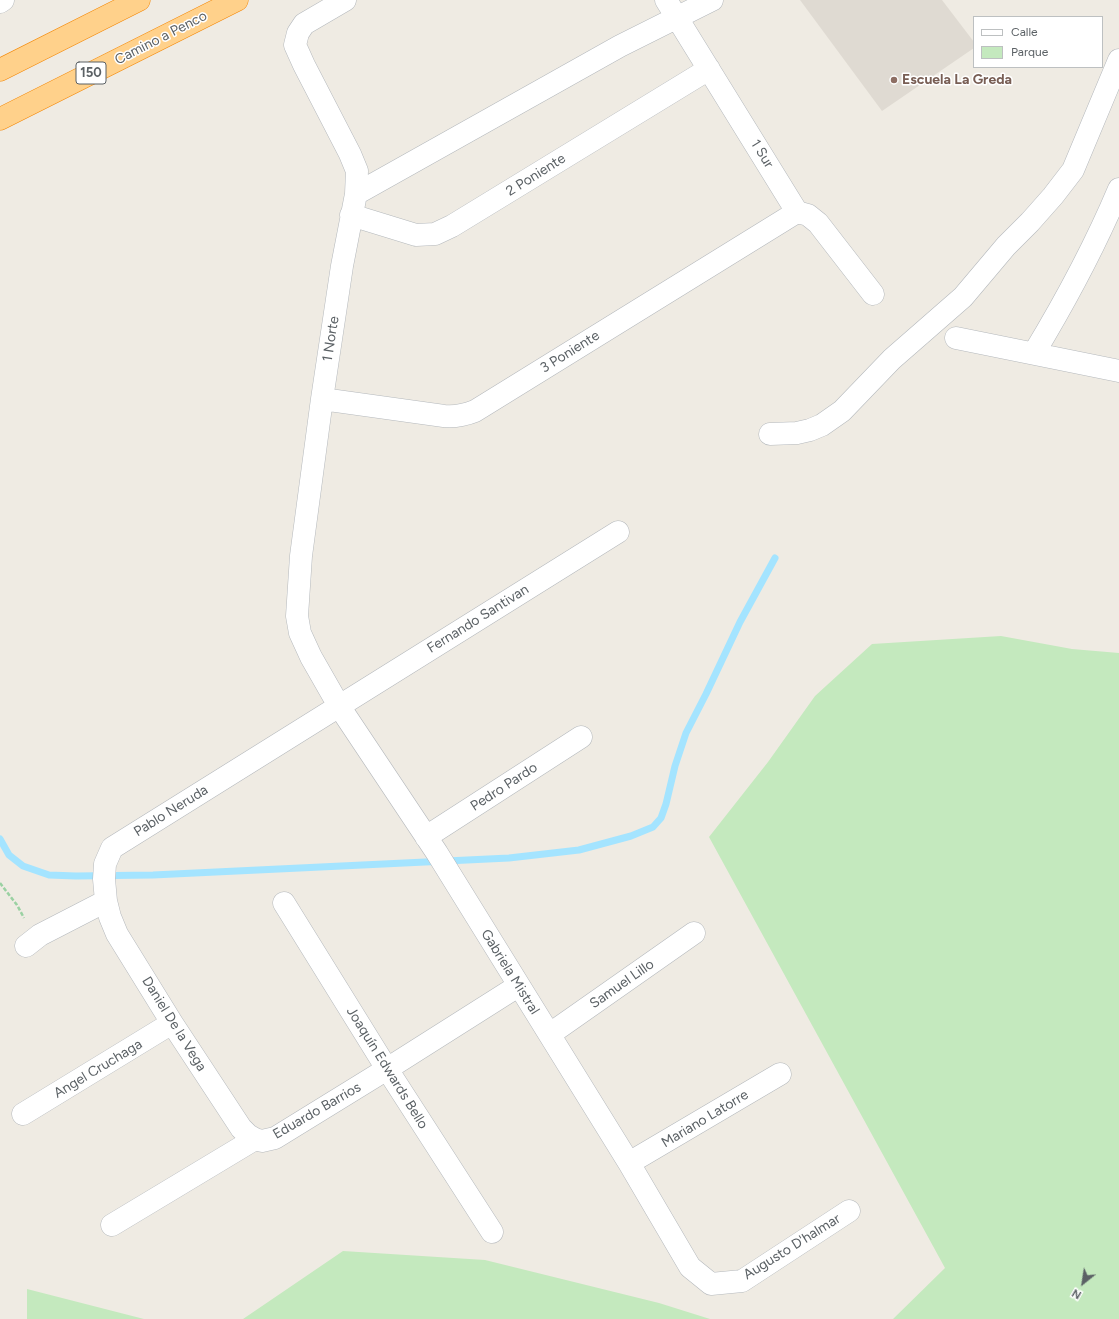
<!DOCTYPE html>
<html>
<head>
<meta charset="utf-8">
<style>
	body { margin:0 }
	#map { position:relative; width:1119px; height:1319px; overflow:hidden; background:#efebe3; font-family:Figtree,sans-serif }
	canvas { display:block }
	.legend { position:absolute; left:973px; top:16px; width:130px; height:52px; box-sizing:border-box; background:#fff; border:1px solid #bdc0c1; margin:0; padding:5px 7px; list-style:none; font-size:12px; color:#5b6165 }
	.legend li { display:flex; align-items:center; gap:8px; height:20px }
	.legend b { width:20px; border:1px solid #bdc0c1 }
	.north { position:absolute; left:1063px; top:1263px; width:40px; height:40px; -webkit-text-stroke:3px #fff; paint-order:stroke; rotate:210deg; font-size:11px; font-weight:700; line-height:16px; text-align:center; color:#5b6165 }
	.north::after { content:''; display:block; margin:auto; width:14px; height:18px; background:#5b6165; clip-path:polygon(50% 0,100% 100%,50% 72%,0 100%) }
</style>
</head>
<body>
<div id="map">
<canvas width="1119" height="1319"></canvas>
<ul class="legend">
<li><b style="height:5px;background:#fff"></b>Calle</li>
<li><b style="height:11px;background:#c4e9be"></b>Parque</li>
</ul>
<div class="north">N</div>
</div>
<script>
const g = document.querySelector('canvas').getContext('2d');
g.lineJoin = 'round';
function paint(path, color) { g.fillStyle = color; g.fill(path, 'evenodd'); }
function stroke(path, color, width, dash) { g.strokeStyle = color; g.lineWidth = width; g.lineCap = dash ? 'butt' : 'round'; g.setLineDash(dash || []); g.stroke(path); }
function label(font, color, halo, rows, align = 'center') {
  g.font = font + ' Figtree,sans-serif'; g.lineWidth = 3; g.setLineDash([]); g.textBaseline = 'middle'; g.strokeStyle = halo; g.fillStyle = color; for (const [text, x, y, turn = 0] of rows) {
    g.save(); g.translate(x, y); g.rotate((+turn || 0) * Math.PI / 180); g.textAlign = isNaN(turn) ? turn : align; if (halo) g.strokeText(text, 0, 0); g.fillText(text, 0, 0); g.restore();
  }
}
const education = new Path2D(`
	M 800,0 L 942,0 L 974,42 L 974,48 L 882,111 Z`);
const green = new Path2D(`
	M 1001,636 L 1072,649 L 1119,653 L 1119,1319 L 893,1319 L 945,1268 L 709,837 L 768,762 L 815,696 L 872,644 Z
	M 343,1251 L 485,1260 L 659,1303 L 710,1319 L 243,1319 Z
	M 27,1289 L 144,1319 L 27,1319 Z`);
const stream = new Path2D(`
	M 0,839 L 9,855 L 23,866 L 49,875 L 76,876 L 153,875 L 509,858 L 579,850 L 631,836 L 653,827 L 661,818 L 666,804 L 675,766 L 686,733 L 706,694 L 740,622 L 775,558`);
const path = new Path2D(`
	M 0,883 L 17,905 L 24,918`);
const minor = new Path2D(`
	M 345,0 L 304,24 L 298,33 L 295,45 L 304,65 L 350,154 L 357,171 L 356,194 L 342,266 L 322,399 L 301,556 L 297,616 L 300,633 L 311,657 L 339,706 L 437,853 L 629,1163 L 690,1267 L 711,1284 L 742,1281 L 849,1211
	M 666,0 L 797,212 L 808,215 L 818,223 L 873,294
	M 0,2 L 3,0
	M 356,194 L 620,46 L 712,0
	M 351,215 L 416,235 L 435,234 L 452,226 L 709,69
	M 956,338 L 1119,371
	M 1034,353 C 1066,300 1095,246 1119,189
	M 322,399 L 444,416 C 455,417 465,415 475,411 L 797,212
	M 770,434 L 797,433 L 810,430 L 822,425 L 842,411 L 892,359 L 963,297 L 1006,246 L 1030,222 L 1053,196 L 1073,170 L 1119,60
	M 426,837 L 581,737
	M 284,903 L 387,1069 L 492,1232
	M 26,946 L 40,935 L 106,901
	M 518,986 L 387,1069 L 275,1138 L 262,1141 L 255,1139 L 248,1135 L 241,1128 L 172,1023 L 117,934 L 110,917 L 106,901 L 104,879 L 105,864 L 112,848 L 618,532
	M 550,1034 L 694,933
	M 23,1114 L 172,1023
	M 629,1163 L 780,1074
	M 112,1225 L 255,1139`);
const highway = new Path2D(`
	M 0,70 L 139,0
	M 0,119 L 237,0`);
const markers = [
	[894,80,4,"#8d6e63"]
];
const shields = [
	[91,73,30]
];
const shieldNames = [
	["150",91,73]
];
const streetNames = [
	["Camino a Penco",161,38,-27],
	["1 Sur",762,154,58],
	["2 Poniente",536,175,-32],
	["1 Norte",331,339,-81],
	["3 Poniente",570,352,-32],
	["Fernando Santivan",478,619,-32],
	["Pedro Pardo",504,787,-33],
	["Pablo Neruda",171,811,-32],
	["Gabriela Mistral",510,972,58],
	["Samuel Lillo",622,984,-35],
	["Daniel De la Vega",174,1024,58],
	["Joaquín Edwards Bello",387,1068,58],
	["Angel Cruchaga",98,1069,-31],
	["Eduardo Barrios",317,1111,-30],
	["Mariano Latorre",705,1119,-31],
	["Augusto D'halmar",792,1247,-32]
];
const educationNames = [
	["Escuela La Greda",902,80]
];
paint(education, '#dfdad2');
paint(green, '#c4e9be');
stroke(stream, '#a4e4ff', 7);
stroke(minor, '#b4b8bc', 23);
stroke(highway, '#f38500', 23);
stroke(path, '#9ad1a2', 2.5, [4, 2]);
stroke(minor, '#fff', 22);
stroke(highway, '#ffd18b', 22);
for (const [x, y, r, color] of markers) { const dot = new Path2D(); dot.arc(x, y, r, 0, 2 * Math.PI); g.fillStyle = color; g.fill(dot); stroke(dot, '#fff', 1.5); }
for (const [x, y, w] of shields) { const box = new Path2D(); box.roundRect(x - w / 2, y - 11, w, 22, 3); g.fillStyle = '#fff'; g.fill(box); stroke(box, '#5b6165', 1); }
label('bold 13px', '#5b6165', null, shieldNames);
label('14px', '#5b6165', '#fff', streetNames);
label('bold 14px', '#785e54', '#fff', educationNames, 'left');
</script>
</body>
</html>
